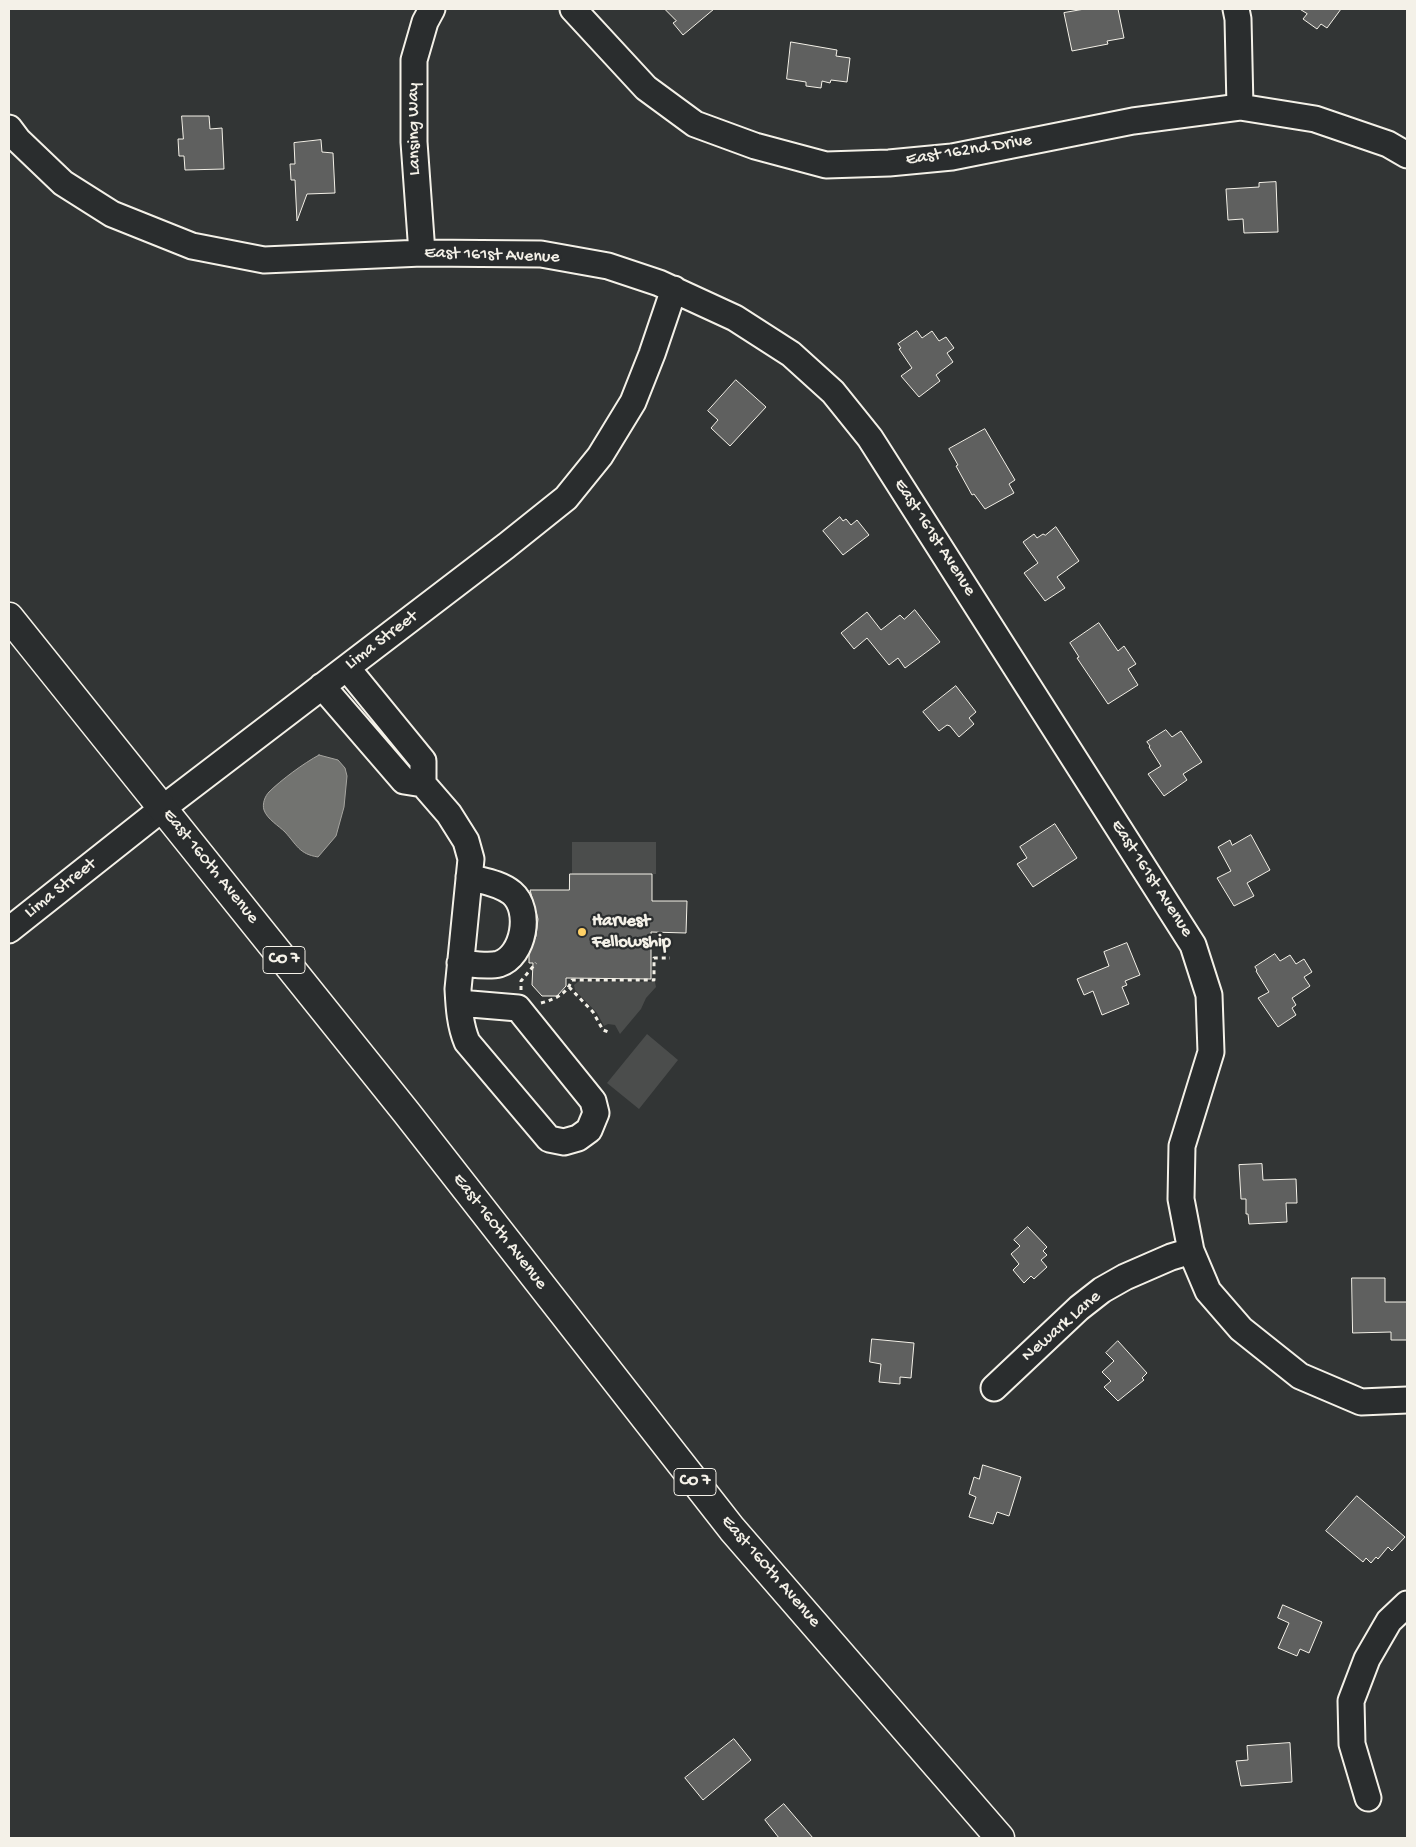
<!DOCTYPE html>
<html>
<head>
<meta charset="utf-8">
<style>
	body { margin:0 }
	#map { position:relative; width:1416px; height:1847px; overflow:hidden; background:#323535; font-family:"Gochi Hand",sans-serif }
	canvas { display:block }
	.frame { position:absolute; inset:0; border:10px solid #f4f1e8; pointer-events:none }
</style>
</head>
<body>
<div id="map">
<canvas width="1416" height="1847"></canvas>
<div class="frame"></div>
</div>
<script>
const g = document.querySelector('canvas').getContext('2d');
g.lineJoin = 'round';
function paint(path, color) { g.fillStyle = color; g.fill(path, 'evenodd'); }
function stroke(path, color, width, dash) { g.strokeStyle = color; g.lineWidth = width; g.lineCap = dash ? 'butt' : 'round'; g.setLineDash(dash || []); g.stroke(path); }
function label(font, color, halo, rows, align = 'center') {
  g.font = font + ' "Gochi Hand",sans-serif'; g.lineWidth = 4.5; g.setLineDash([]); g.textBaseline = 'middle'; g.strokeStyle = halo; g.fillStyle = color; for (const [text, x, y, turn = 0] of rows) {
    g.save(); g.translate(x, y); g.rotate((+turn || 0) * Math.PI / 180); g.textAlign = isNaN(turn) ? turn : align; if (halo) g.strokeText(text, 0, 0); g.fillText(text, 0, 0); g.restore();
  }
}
const green = new Path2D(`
	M 572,842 L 656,842 L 656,874 L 572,874 Z
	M 579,981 L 655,982 L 656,987 L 646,998 L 641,1009 L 620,1034 L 615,1025 L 608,1024 L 604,1026 L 597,1013 L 575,990 L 574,985 Z
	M 647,1034 L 678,1060 L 639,1109 L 607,1083 Z`);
const water = new Path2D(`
	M 319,755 L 338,760 L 345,768 L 347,776 L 344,807 L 336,836 L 318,857 C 299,854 297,845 285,832 C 279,826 267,819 264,810 C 262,804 265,796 269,792 C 281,780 304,763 319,755 Z`);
const building = new Path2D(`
	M 665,9 L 714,9 L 683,35 L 673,23 L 676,21 Z
	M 1085,9 L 1118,9 L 1124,38 L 1107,41 L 1108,44 L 1072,51 L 1064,13 Z
	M 1300,9 L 1341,9 L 1327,28 L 1321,24 L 1317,29 L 1303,19 L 1307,14 Z
	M 791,42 L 837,50 L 836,56 L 850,58 L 847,82 L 831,80 L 830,83 L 822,81 L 821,88 L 806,86 L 806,82 L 787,79 Z
	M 182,116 L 209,116 L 210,129 L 222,128 L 224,169 L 185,170 L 184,156 L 179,156 L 178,139 L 183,139 Z
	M 321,140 L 322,152 L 333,153 L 335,193 L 307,194 L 297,221 L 295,180 L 291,180 L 290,164 L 295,164 L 294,143 Z
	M 1276,182 L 1278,232 L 1244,233 L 1243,219 L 1228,220 L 1226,189 L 1259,187 L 1259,183 Z
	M 917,331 L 922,338 L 932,331 L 939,341 L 946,337 L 954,348 L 947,353 L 953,362 L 936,375 L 940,381 L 919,397 L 901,376 L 912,368 L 899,349 L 901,348 L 898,344 Z
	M 736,380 L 766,407 L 730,446 L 711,428 L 718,420 L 708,411 Z
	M 985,429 L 1015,480 L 1009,484 L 1014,493 L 985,509 L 974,494 L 972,495 L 956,466 L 958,465 L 949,449 Z
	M 840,517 L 843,521 L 846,519 L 851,525 L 857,520 L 869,535 L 843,555 L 823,531 Z
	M 1056,527 L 1079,561 L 1057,577 L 1065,588 L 1045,601 L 1024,573 L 1038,563 L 1023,542 L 1034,534 L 1037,538 L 1043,534 L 1045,535 Z
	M 915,610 L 940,642 L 905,668 L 898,658 L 889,665 L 867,638 L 854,649 L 841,633 L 867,612 L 881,630 L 900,615 L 904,619 Z
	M 1099,623 L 1118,651 L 1124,646 L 1136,664 L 1128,669 L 1138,685 L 1108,704 L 1077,658 L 1079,657 L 1070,643 Z
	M 956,686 L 976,712 L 969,718 L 974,724 L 959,737 L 950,726 L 947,725 L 939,731 L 923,712 Z
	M 1166,730 L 1172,737 L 1181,731 L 1202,762 L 1183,774 L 1187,780 L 1164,796 L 1148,774 L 1161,766 L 1149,747 L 1150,746 L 1147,742 Z
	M 1055,824 L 1077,858 L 1033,887 L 1017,864 L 1027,858 L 1020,847 Z
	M 1251,835 L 1270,870 L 1247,883 L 1254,896 L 1234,906 L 1217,878 L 1231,871 L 1218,847 L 1230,840 L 1232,845 Z
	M 570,874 L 652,874 L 652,901 L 687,901 L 686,933 L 651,932 L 651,979 L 566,978 L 566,986 L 557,996 L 542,996 L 532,985 L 533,963 L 529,963 L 529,954 L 536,936 L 538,919 L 530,890 L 569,890 Z
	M 1127,943 L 1140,975 L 1125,981 L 1127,985 L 1122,987 L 1129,1004 L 1102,1015 L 1093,991 L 1084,995 L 1077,979 L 1109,966 L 1104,952 Z
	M 1275,954 L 1280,961 L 1290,955 L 1296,964 L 1304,959 L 1312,972 L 1304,977 L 1310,986 L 1292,998 L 1296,1005 L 1292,1008 L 1296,1015 L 1278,1027 L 1258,998 L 1269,992 L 1256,971 L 1257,970 L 1255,967 Z
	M 1262,1164 L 1263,1180 L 1296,1179 L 1297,1203 L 1286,1203 L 1287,1222 L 1249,1224 L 1248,1214 L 1246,1214 L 1246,1199 L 1241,1199 L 1239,1165 Z
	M 1028,1227 L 1047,1247 L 1043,1251 L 1047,1255 L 1041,1260 L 1047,1267 L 1034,1279 L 1031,1276 L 1024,1283 L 1013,1270 L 1019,1264 L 1011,1254 L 1020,1246 L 1014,1240 Z
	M 1352,1278 L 1385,1278 L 1385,1302 L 1407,1302 L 1407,1340 L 1391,1340 L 1391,1332 L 1353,1333 Z
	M 872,1339 L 914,1343 L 911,1378 L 900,1377 L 900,1384 L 879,1382 L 881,1364 L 870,1362 Z
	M 1118,1341 L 1147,1373 L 1142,1378 L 1144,1380 L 1118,1401 L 1104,1387 L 1111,1381 L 1102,1372 L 1114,1361 L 1106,1353 Z
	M 983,1465 L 1021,1477 L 1009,1516 L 997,1512 L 993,1524 L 969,1517 L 976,1497 L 969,1494 L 974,1477 L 979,1479 Z
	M 1357,1496 L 1405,1537 L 1392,1551 L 1388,1547 L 1378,1559 L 1376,1557 L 1371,1563 L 1366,1558 L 1363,1562 L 1326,1531 Z
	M 1283,1605 L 1322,1622 L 1309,1653 L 1300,1649 L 1297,1656 L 1278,1648 L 1289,1623 L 1278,1618 Z
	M 734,1739 L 751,1760 L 703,1800 L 685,1778 Z
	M 1290,1743 L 1292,1782 L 1241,1786 L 1236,1761 L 1248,1760 L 1247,1746 Z
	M 784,1804 L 813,1838 L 779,1838 L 765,1820 Z`);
const path = new Path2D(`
	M 569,987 L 593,1012 L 603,1030 L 611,1033
	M 521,990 L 521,981 L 536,963
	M 541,1003 C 555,999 566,995 572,980 L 654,980 L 654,958 L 670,958`);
const minor = new Path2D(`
	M 573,9 L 646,88 L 695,124 L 755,146 L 826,165 L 889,163 L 952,157 L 1133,121 L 1240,107 L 1315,119 L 1388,144 L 1407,155
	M 1236,9 L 1238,19 L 1240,107
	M 9,128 L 18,140 L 63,183 L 112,214 L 192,246 L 264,260 L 422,253 L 541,254 L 608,266 L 659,283 L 735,318 L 791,354 L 833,392 L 870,438 L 1193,945 L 1209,995 L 1211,1052 L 1182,1146 L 1181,1199 L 1191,1251 L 1208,1291 L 1241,1329 L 1300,1376 L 1361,1402 L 1407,1400
	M 422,253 L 414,142 L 414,60 L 425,22 L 432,9
	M 347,668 L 423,761 L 423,784 L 449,814 L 466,841 L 471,859 L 458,989 C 459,1008 460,1025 467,1042 L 549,1139 L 564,1142 L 578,1138 L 589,1130 L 596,1113 L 593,1101 L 518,1008 L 459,1003
	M 322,686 L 404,781 L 423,784
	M 9,930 L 163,808 L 506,546 L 566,498 L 600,456 L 633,402 L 652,354 L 674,289
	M 460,963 C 472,964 488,967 499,964 C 524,956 532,910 512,893 C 500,883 483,881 469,877
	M 994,1388 L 1079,1308 L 1102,1290 L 1125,1277 L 1171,1257 L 1191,1251
	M 1368,1798 L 1352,1744 L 1351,1701 L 1367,1659 L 1389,1621 L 1407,1604`);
const major = new Path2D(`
	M 9,617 L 406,1112 L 732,1529 L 1000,1838`);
const markers = [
	[582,932,5,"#ffd166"]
];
const shields = [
	[284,960,42],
	[695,1482,42]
];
const shieldNames = [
	["CO 7",284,960],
	["CO 7",695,1482]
];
const streetNames = [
	["Lansing Way",415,129,-91],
	["East 162nd Drive",969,151,-9],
	["East 161st Avenue",492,256,2],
	["East 161st Avenue",934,538,57],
	["Lima Street",382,641,-37],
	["East 160th Avenue",210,867,51],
	["East 161st Avenue",1151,879,57],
	["Lima Street",61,889,-38],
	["East 160th Avenue",499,1232,52],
	["Newark Lane",1062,1327,-41],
	["East 160th Avenue",770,1572,49]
];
const poiNames = [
	["Harvest",592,922],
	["Fellowship",592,943]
];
paint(green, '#4b4d4c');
paint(water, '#727370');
stroke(water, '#a6a5a0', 1);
paint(building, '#5f605f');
stroke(building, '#f4f1e8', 1);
stroke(minor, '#f4f1e8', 29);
stroke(major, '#f4f1e8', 31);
stroke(path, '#f4f1e8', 3, [4, 4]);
stroke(minor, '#2a2d2e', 25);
stroke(major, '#2a2d2e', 28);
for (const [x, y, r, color] of markers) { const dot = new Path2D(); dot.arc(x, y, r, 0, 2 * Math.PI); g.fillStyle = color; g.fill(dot); stroke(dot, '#2a2d2e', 2); }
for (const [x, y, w] of shields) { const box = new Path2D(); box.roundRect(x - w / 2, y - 13.5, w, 27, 4); g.fillStyle = '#2a2d2e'; g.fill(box); stroke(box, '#f4f1e8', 1); }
label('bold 16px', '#f4f1e8', null, shieldNames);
label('18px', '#f4f1e8', '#2a2d2e', streetNames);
label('bold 18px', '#f4f1e8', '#2a2d2e', poiNames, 'left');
</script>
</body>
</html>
